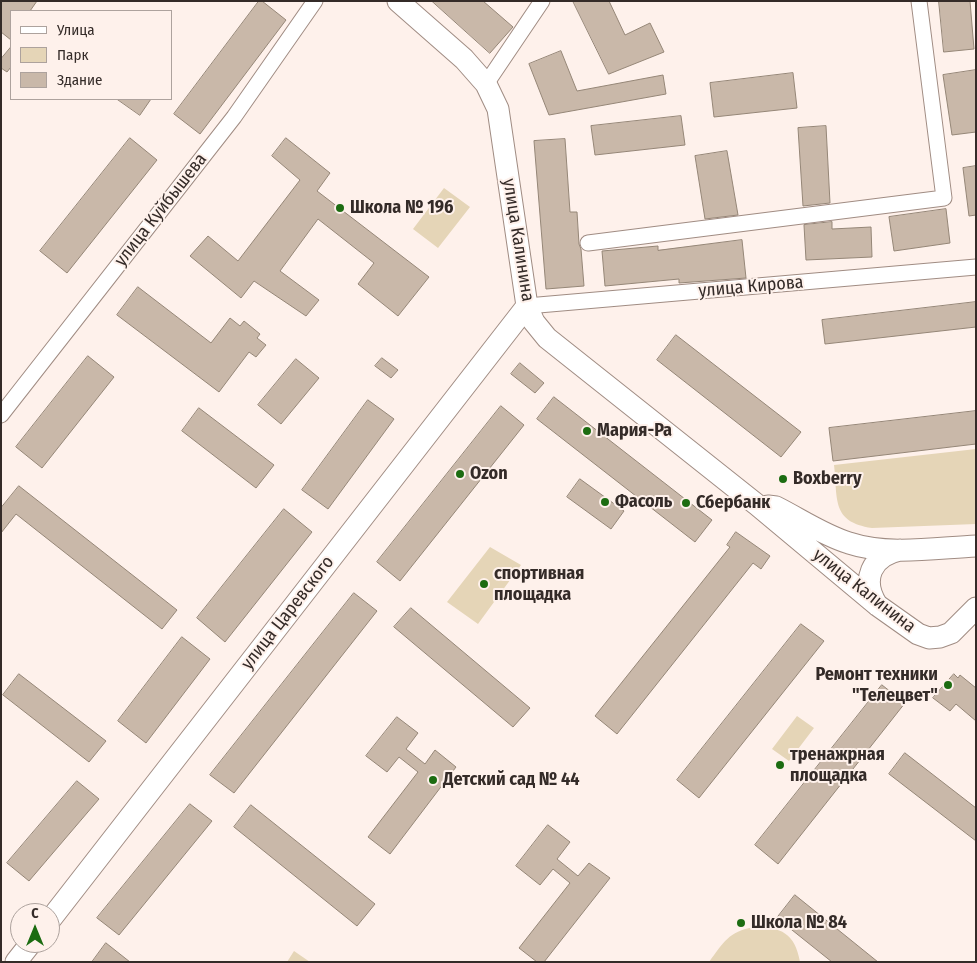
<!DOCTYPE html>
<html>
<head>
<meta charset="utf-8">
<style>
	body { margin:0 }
	#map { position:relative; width:977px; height:963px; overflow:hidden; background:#fef1eb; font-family:"Fira Sans Condensed",sans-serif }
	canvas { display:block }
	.frame { position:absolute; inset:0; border:2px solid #342b28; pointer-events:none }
	.legend { position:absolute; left:10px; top:10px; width:162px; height:90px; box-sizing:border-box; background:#fef1eb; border:1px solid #ada29d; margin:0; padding:6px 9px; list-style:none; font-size:15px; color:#342b28 }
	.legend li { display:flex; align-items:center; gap:10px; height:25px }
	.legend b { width:25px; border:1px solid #ada29d }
	.north { position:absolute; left:10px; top:903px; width:50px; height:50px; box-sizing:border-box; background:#fef1eb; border:1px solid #ada29d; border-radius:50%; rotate:0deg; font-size:14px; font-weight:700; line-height:20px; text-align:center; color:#342b28 }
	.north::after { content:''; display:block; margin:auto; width:18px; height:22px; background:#1c6c11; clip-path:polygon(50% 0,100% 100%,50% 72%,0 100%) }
</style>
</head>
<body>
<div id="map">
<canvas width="977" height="963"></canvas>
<div class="frame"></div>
<ul class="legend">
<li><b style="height:6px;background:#fff"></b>Улица</li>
<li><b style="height:14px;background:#e5d5b7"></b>Парк</li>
<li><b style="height:14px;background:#c9b8a9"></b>Здание</li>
</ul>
<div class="north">С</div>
</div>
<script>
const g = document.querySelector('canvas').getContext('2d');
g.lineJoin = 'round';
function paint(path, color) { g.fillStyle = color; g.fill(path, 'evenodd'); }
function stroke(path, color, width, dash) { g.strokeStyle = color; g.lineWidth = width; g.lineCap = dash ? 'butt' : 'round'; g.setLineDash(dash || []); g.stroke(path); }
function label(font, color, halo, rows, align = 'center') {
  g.font = font + ' "Fira Sans Condensed",sans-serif'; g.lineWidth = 4; g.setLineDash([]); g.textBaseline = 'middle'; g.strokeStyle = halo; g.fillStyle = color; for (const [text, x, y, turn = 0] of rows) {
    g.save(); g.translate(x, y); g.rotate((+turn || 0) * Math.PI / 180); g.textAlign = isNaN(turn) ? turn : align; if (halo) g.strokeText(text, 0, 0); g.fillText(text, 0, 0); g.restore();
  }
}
const green = new Path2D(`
	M 444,188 L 470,207 L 438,248 L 413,229 Z
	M 976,449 L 976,524 L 872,528 C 831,522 838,499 834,465 Z
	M 490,547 L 521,565 L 478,624 L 447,602 Z
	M 797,716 L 814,728 L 789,761 L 772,749 Z
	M 754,927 C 781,927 795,933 800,962 L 709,962 C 724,942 728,932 754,927 Z
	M 294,951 L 310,962 L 287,962 Z`);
const building = new Path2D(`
	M 1,1 L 37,1 L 30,11 L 11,11 L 11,40 L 1,32 Z
	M 259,1 L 262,1 L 286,20 L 200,134 L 174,114 Z
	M 432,1 L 483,1 L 513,27 L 490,53 Z
	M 573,1 L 609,1 L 625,35 L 650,23 L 664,52 L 609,74 Z
	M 939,1 L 970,1 L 974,49 L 944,52 Z
	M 11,47 L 11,67 L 7,72 L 1,68 L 1,59 Z
	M 561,51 L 577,91 L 663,75 L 666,94 L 549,115 L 529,64 Z
	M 976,70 L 976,132 L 952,135 L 943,75 Z
	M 793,73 L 797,108 L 714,117 L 710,83 Z
	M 117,99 L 151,99 L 140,115 Z
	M 681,116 L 685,145 L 595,155 L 591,126 Z
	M 826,126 L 830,203 L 803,206 L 798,128 Z
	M 130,138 L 157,160 L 67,273 L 40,251 Z
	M 286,138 L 330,173 L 317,191 L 429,277 L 398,316 L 358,284 L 374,263 L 318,219 L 280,271 L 319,300 L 306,316 L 254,281 L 241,298 L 190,256 L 208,236 L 238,261 L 300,180 L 272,156 Z
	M 565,139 L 570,212 L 577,212 L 579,244 L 581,249 L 584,286 L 546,289 L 534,141 Z
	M 727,151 L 738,215 L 705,219 L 695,156 Z
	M 976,166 L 976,215 L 969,216 L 963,168 Z
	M 946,209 L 950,243 L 894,251 L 889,217 Z
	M 832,222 L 832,229 L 871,227 L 872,257 L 806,260 L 804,225 Z
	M 742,240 L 746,278 L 679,283 L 679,279 L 605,286 L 602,251 L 658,246 L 658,250 Z
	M 138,287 L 211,343 L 230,318 L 240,326 L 244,321 L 260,334 L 257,338 L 266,345 L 256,357 L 249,352 L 219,392 L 117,315 Z
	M 976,302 L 976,327 L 825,344 L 822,320 Z
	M 676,335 L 801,432 L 781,457 L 657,360 Z
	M 88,356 L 114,377 L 42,468 L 16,447 Z
	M 382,358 L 398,370 L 391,378 L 375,366 Z
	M 296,359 L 319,378 L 281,424 L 258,405 Z
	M 520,363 L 544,383 L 535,393 L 511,374 Z
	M 554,397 L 712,520 L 695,542 L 537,419 Z
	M 368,400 L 394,419 L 328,509 L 302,490 Z
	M 501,406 L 524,425 L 400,581 L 377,562 Z
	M 199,408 L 274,465 L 256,488 L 182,431 Z
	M 976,411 L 976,444 L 833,461 L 829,428 Z
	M 580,479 L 624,511 L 611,529 L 567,497 Z
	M 19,486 L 177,610 L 162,629 L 16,514 L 1,533 L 1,508 Z
	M 284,509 L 312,532 L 225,642 L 197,618 Z
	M 736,532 L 770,556 L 761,569 L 753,563 L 617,734 L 595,716 L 730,547 L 727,545 Z
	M 354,593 L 377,611 L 234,793 L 210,775 Z
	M 411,608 L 530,708 L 513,727 L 394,627 Z
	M 801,624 L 824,641 L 699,798 L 677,780 Z
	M 182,637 L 210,659 L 146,743 L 118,721 Z
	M 19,674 L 106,741 L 89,762 L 3,695 Z
	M 954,674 L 958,678 L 960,675 L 976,688 L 976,721 L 956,704 L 950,711 L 933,698 Z
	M 882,685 L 905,703 L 778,864 L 755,845 Z
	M 397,717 L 418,733 L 406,749 L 425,764 L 435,750 L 456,767 L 390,854 L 368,837 L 418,772 L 399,757 L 387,772 L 366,756 Z
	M 905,753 L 976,808 L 976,841 L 889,774 Z
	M 77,781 L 99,799 L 29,881 L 7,863 Z
	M 190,804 L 212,821 L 119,935 L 97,918 Z
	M 251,805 L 375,904 L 357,926 L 234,827 Z
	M 548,825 L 570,842 L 557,859 L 578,876 L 589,863 L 610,878 L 544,962 L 537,962 L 519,948 L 570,883 L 553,869 L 540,885 L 516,866 Z
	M 795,895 L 878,962 L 832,962 L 777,918 Z
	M 106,943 L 130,962 L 92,962 Z`);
const street = new Path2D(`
	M 486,84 L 542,1
	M 588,243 L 944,198 L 919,1
	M 527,306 L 976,267
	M 1,415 L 234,117 L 315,1`);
const secondary = new Path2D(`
	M 398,1 L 464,59 L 486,84 L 498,109 L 527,306 L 534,322 L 547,338 L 756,504 L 877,605 L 918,634 L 929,638 L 940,637 L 951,633 L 976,608
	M 768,506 L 776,507 C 800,519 823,535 849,543 C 888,556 935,548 976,546
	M 877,605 C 861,580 871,556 900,550
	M 50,920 L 527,306
	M 16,962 L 31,943`);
const markers = [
	[340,208,5,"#1c6c11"],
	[587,431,5,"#1c6c11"],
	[460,474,5,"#1c6c11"],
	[783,479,5,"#1c6c11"],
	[605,502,5,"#1c6c11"],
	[686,503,5,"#1c6c11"],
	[484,584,5,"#1c6c11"],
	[948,685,5,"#1c6c11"],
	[780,765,5,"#1c6c11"],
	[433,780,5,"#1c6c11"],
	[741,923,5,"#1c6c11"]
];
const poiNames = [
	["Школа № 196",350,208],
	["Мария-Ра",597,431],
	["Ozon",470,474],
	["Boxberry",793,479],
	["Фасоль",615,502],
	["Сбербанк",696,503],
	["спортивная",494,574],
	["площадка",494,595],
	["Ремонт техники",938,675,"right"],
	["\"Телецвет\"",938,696,"right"],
	["тренажрная",790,755],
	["площадка",790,776],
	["Детский сад № 44",443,780],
	["Школа № 84",751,923]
];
const streetNames = [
	["улица Куйбышева",161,210,-52],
	["улица Калинина",518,240,81],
	["улица Кирова",751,287,-5],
	["улица Калинина",864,591,38],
	["улица Царевского",288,613,-52]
];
paint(green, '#e5d5b7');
paint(building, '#c9b8a9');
stroke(building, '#958677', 1);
stroke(street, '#a08c83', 17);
stroke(secondary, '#a08c83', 23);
stroke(street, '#fff', 15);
stroke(secondary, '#fff', 21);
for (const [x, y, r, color] of markers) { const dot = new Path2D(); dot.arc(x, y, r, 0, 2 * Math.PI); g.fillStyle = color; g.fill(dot); stroke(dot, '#fef1eb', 2); }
label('bold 18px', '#342b28', '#fef1eb', poiNames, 'left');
label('18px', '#342b28', '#fef1eb', streetNames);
</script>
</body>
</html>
